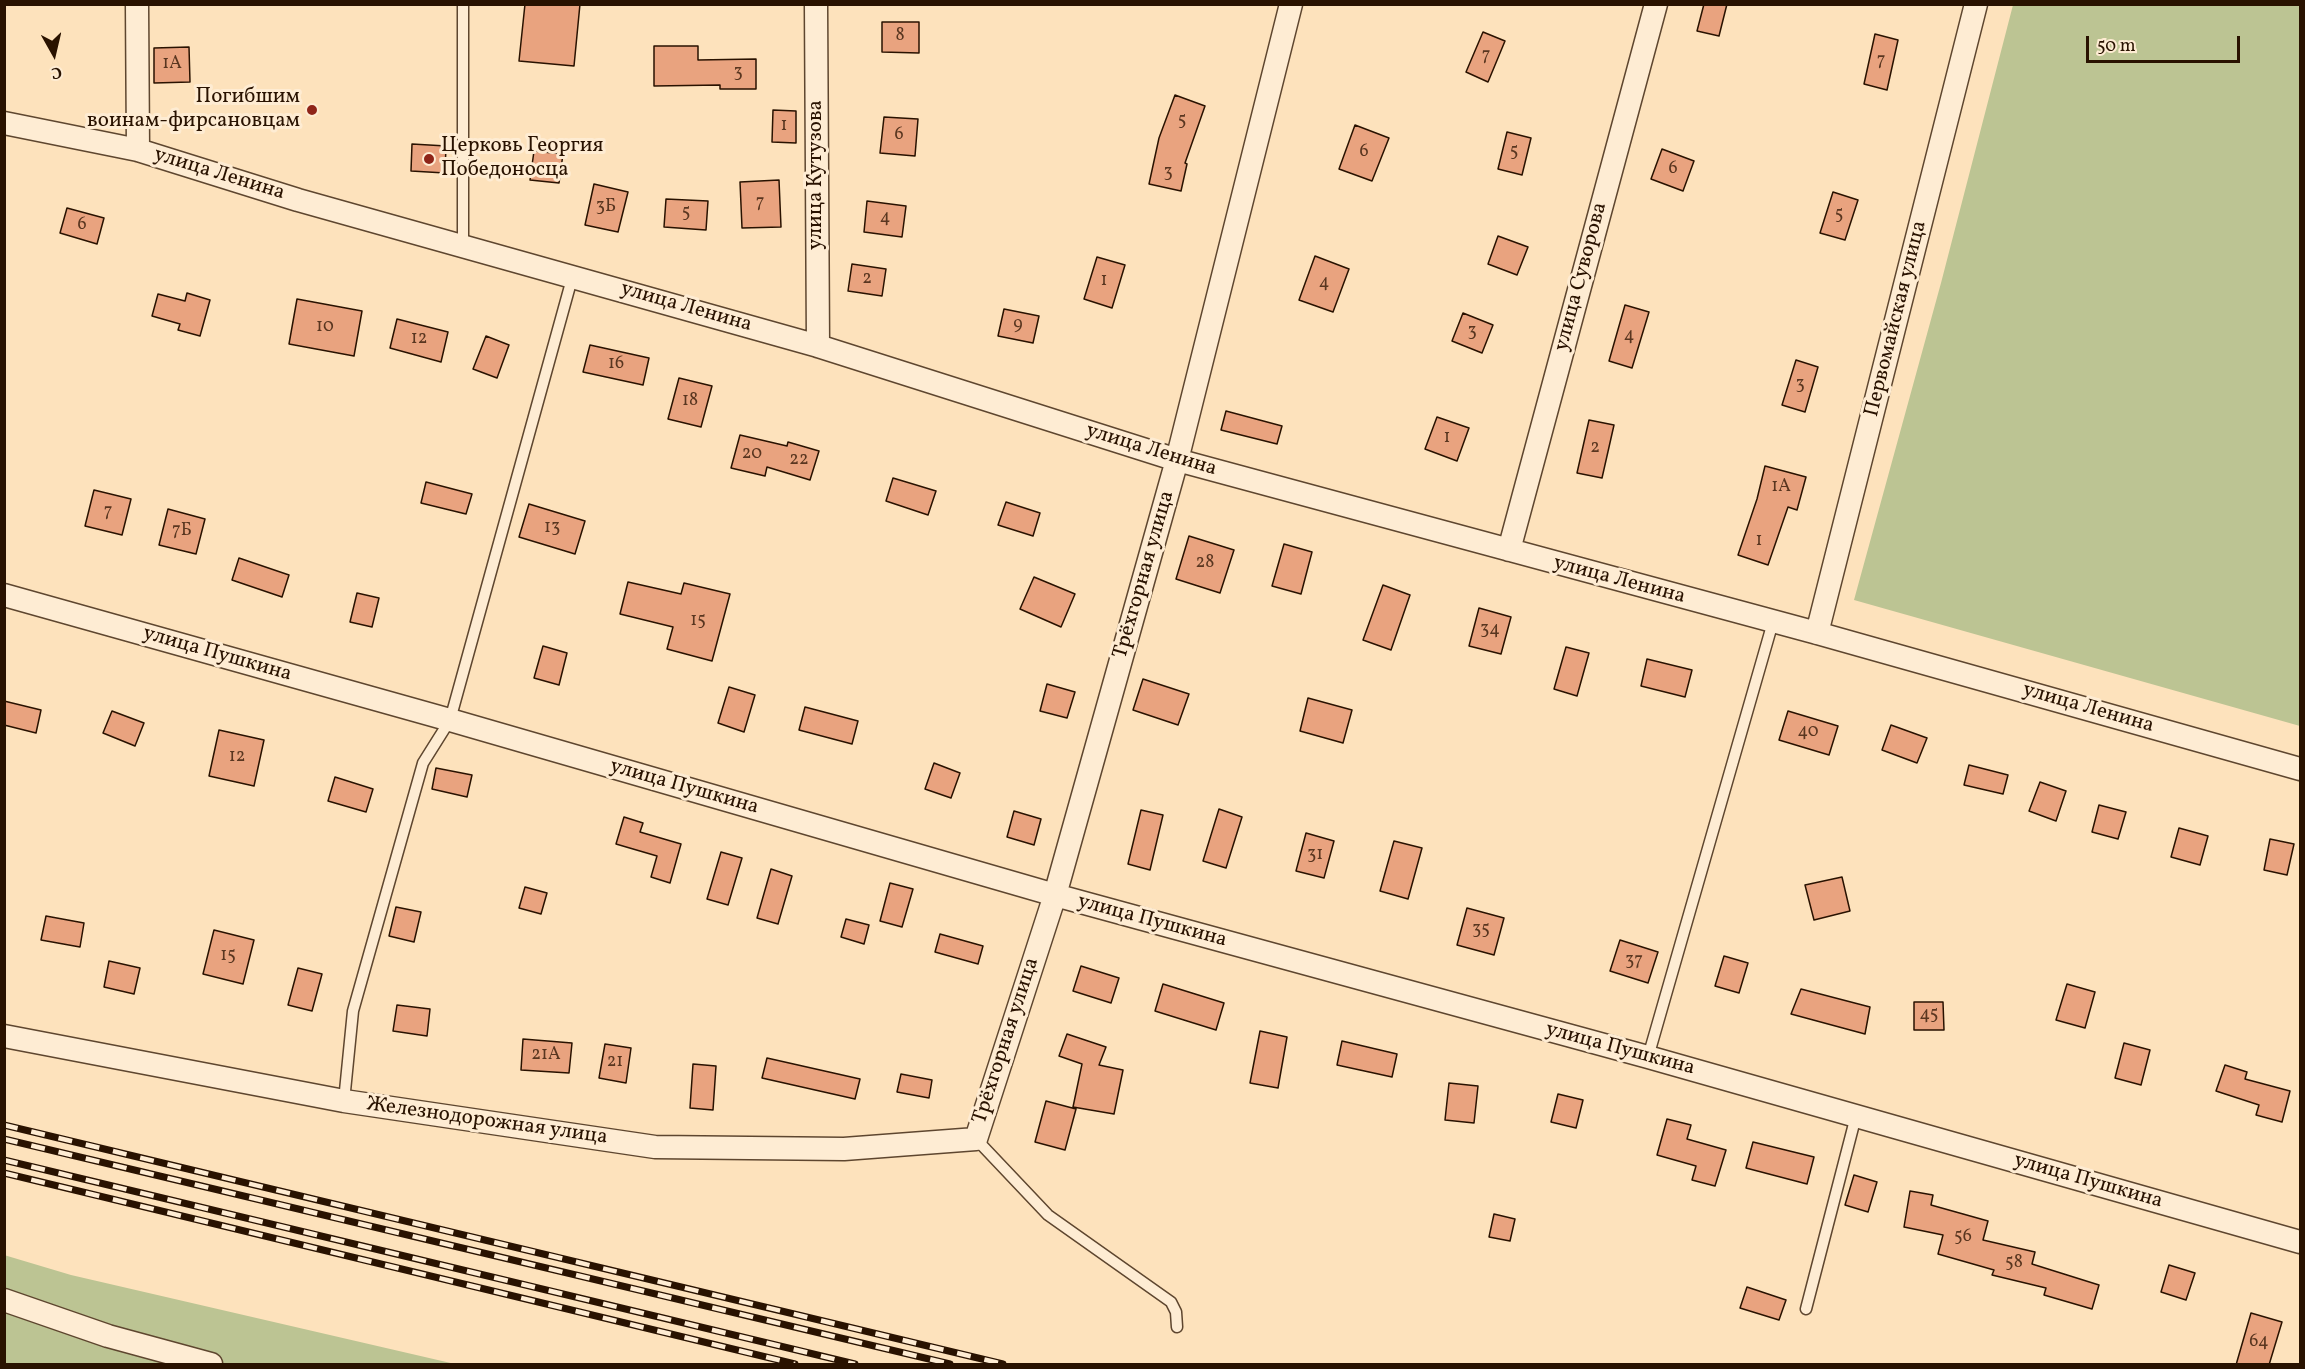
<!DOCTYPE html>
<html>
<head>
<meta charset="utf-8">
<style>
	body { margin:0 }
	#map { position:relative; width:2305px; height:1369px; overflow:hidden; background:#fde2bc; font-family:Vollkorn,serif }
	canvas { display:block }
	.frame { position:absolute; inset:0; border:6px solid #291200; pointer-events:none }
	.north { position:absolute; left:24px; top:24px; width:60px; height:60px; -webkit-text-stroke:4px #feecd3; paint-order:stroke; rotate:172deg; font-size:16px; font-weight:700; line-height:24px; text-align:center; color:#291200 }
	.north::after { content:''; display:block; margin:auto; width:21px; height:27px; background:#291200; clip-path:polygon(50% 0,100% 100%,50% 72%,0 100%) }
	.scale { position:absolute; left:2086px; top:36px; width:154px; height:27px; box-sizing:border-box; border:3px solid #291200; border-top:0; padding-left:8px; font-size:18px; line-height:21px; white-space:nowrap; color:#291200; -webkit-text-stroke:4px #feecd3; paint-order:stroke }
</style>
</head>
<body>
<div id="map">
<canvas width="2305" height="1369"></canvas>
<div class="frame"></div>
<div class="north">С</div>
<div class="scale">50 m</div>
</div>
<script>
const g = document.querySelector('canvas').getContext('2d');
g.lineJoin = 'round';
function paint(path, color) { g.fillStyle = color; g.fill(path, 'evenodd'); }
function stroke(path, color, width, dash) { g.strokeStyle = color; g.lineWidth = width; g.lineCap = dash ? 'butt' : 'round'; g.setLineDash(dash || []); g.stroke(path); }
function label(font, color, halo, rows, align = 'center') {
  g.font = font + ' Vollkorn,serif'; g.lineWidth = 6; g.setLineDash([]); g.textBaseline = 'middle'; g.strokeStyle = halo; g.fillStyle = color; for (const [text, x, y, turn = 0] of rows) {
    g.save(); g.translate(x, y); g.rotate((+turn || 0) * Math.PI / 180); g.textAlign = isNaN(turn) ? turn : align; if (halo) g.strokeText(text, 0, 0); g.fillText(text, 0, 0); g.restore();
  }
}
const green = new Path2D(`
	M 2013,5 L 2300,5 L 2300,726 L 1854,600 L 1941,283 Z
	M 4,1255 L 71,1275 L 455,1364 L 5,1364 Z`);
const building = new Path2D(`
	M 525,4 L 580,4 L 574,66 L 519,61 Z
	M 1704,4 L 1727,4 L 1719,36 L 1697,31 Z
	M 882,22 L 919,22 L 919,53 L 882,52 Z
	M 1483,32 L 1505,41 L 1488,82 L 1466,72 Z
	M 1875,34 L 1898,40 L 1887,90 L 1864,84 Z
	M 654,46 L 698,46 L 698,60 L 756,59 L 756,89 L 720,89 L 720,85 L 654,86 Z
	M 189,47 L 190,82 L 154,83 L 154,48 Z
	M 1175,95 L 1205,106 L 1185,163 L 1187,164 L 1181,191 L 1149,184 L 1159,138 Z
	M 773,110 L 796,111 L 796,143 L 772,142 Z
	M 884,117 L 918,119 L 915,156 L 880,153 Z
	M 1355,125 L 1389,138 L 1372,181 L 1339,169 Z
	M 1507,132 L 1531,138 L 1522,175 L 1498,169 Z
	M 412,144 L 446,146 L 445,173 L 411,171 Z
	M 1662,149 L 1694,161 L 1683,191 L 1651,179 Z
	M 534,151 L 563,154 L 559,183 L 530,180 Z
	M 779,180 L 781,227 L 742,228 L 740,182 Z
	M 594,184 L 628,192 L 618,232 L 585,225 Z
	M 1833,192 L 1858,200 L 1845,240 L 1820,233 Z
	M 666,199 L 708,201 L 706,230 L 664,227 Z
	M 867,201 L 906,206 L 902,237 L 864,232 Z
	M 67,208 L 104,218 L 97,244 L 60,233 Z
	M 1498,236 L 1528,247 L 1517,275 L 1488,264 Z
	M 1315,256 L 1349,269 L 1333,312 L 1299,300 Z
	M 1097,257 L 1125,265 L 1112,308 L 1084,299 Z
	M 852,264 L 886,269 L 882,296 L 848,291 Z
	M 187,293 L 210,300 L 200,336 L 178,330 L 180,324 L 152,316 L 158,294 L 185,301 Z
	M 297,299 L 362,311 L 354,356 L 289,344 Z
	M 1625,305 L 1649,312 L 1632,368 L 1609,361 Z
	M 1004,309 L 1039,316 L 1033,343 L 998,336 Z
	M 1463,313 L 1493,325 L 1482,353 L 1452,341 Z
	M 397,319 L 448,332 L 441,362 L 390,348 Z
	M 486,336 L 509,345 L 497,378 L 473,369 Z
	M 590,345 L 649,358 L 643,385 L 583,372 Z
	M 1796,360 L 1818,367 L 1805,412 L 1782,405 Z
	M 679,378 L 712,386 L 701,427 L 668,419 Z
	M 1226,411 L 1282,426 L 1277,444 L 1221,430 Z
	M 1437,417 L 1469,428 L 1457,461 L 1425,449 Z
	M 1589,420 L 1614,425 L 1602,478 L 1577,473 Z
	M 740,435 L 787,446 L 788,442 L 819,451 L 810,480 L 767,467 L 765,476 L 731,468 Z
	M 1765,466 L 1806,477 L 1797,510 L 1788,507 L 1768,565 L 1738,555 L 1757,499 Z
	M 893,478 L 936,491 L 928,515 L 886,501 Z
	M 426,482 L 472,494 L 466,514 L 421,503 Z
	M 94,490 L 131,499 L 122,535 L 85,526 Z
	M 1006,502 L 1040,513 L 1033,536 L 998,525 Z
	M 529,504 L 585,521 L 575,554 L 519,537 Z
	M 168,509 L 205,519 L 196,554 L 159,545 Z
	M 1189,536 L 1234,550 L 1220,593 L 1176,579 Z
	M 1284,544 L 1312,552 L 1301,594 L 1272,586 Z
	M 239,558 L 289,575 L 282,597 L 232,580 Z
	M 1034,577 L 1075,594 L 1061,627 L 1020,609 Z
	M 628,582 L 681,594 L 684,583 L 730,594 L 712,661 L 667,649 L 673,627 L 620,614 Z
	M 1383,585 L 1410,595 L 1391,650 L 1363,640 Z
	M 357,593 L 379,598 L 372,627 L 350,622 Z
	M 1479,608 L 1511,617 L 1501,654 L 1469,646 Z
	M 543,646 L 567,653 L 559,685 L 534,678 Z
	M 1566,647 L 1589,653 L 1577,696 L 1554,689 Z
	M 1647,659 L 1692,670 L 1685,697 L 1641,686 Z
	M 1143,679 L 1189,694 L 1178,725 L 1133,710 Z
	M 1047,684 L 1075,692 L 1067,718 L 1040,711 Z
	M 729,687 L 755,695 L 744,732 L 718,723 Z
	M 1308,698 L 1352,710 L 1343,743 L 1300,731 Z
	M 4,701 L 41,710 L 36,733 L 4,725 Z
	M 805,707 L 858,721 L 852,744 L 799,730 Z
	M 112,711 L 144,723 L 135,746 L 103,733 Z
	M 1788,711 L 1838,726 L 1829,755 L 1779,740 Z
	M 1891,725 L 1927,738 L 1917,763 L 1882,750 Z
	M 219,730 L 264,740 L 254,786 L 209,776 Z
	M 934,763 L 960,773 L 951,798 L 925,789 Z
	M 1969,765 L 2008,775 L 2003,794 L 1964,785 Z
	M 436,768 L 472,775 L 467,797 L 432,789 Z
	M 335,777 L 373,789 L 366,812 L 328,801 Z
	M 2040,782 L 2066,791 L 2056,821 L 2029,811 Z
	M 2099,805 L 2126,812 L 2118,839 L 2092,832 Z
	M 1219,809 L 1242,817 L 1226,868 L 1203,861 Z
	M 1141,810 L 1163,815 L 1150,870 L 1128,864 Z
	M 1014,811 L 1041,819 L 1034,845 L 1007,837 Z
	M 624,817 L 643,823 L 640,832 L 681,844 L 670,883 L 651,877 L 657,856 L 616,844 Z
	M 2179,828 L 2208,836 L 2200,865 L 2171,857 Z
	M 1306,833 L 1334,841 L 1324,878 L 1296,871 Z
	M 2270,839 L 2294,844 L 2287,875 L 2264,870 Z
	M 1394,841 L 1422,848 L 1408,899 L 1380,891 Z
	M 721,852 L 742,858 L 728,905 L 707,899 Z
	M 771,869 L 792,876 L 778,924 L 757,918 Z
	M 1842,877 L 1850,911 L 1814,920 L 1805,885 Z
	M 890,883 L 913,889 L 902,927 L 880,921 Z
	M 525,887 L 547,893 L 541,914 L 519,908 Z
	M 396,907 L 421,912 L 414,942 L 389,936 Z
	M 1467,908 L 1504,918 L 1494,955 L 1457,945 Z
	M 46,916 L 84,923 L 80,947 L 41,940 Z
	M 846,919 L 869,925 L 864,944 L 841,937 Z
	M 214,930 L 254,940 L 243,984 L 203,974 Z
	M 940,934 L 983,946 L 978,964 L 935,952 Z
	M 1620,940 L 1658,952 L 1648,983 L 1610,971 Z
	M 1724,956 L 1748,963 L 1739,993 L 1715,986 Z
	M 109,961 L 140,968 L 134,994 L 104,987 Z
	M 1081,966 L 1119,978 L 1111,1003 L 1073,991 Z
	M 298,968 L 322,974 L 312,1011 L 288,1005 Z
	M 1163,984 L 1224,1003 L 1216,1030 L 1155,1011 Z
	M 2067,984 L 2095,992 L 2085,1028 L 2056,1020 Z
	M 1801,989 L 1870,1007 L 1865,1034 L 1791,1014 Z
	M 1914,1002 L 1943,1002 L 1944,1030 L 1914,1030 Z
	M 397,1005 L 430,1009 L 427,1036 L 393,1031 Z
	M 1260,1031 L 1287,1037 L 1278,1088 L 1250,1083 Z
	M 1067,1034 L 1106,1047 L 1099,1065 L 1123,1070 L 1114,1114 L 1073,1107 L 1082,1064 L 1059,1056 Z
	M 523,1039 L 572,1043 L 569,1073 L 521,1070 Z
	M 1342,1041 L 1397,1054 L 1392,1077 L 1337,1065 Z
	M 2124,1043 L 2150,1050 L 2141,1085 L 2115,1078 Z
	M 605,1044 L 631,1048 L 626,1083 L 599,1078 Z
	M 767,1058 L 860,1079 L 855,1099 L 762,1078 Z
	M 693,1064 L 716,1066 L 713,1110 L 690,1108 Z
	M 2225,1065 L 2247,1072 L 2245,1079 L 2290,1091 L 2282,1122 L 2256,1115 L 2259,1105 L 2216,1091 Z
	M 901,1074 L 932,1080 L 929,1098 L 897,1092 Z
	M 1449,1083 L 1478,1086 L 1474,1123 L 1445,1120 Z
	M 1558,1094 L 1583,1100 L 1576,1128 L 1551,1122 Z
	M 1046,1101 L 1076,1109 L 1065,1150 L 1035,1142 Z
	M 1667,1119 L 1691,1125 L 1687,1139 L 1726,1150 L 1715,1186 L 1692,1180 L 1696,1166 L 1657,1155 Z
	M 1753,1142 L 1814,1157 L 1807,1184 L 1746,1168 Z
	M 1854,1175 L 1877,1182 L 1868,1212 L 1845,1205 Z
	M 1910,1191 L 1933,1195 L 1931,1205 L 1988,1221 L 1983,1240 L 2035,1252 L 2032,1264 L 2099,1285 L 2092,1309 L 2044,1295 L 2046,1288 L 1992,1275 L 1994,1270 L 1938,1254 L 1943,1235 L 1904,1227 Z
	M 1494,1214 L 1515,1219 L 1510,1241 L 1489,1237 Z
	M 2169,1265 L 2195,1273 L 2186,1300 L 2161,1292 Z
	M 1747,1287 L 1786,1300 L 1779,1320 L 1740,1308 Z
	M 2251,1313 L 2282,1322 L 2269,1365 L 2236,1365 Z`);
const service = new Path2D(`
	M 463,4 L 463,246
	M 1648,1057 L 1773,622
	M 344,1101 L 353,1011 L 423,763 L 450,720 L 573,275
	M 976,1139 L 1048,1215 L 1171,1302 L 1176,1312 L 1177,1327
	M 1806,1309 L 1856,1116`);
const minor = new Path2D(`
	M 137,4 L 138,150
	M 816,4 L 818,346
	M 4,123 L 138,150 L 298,200 L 818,346 L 1177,460 L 1817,633 L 2300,769
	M 1509,550 L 1656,4
	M 4,595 L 450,720 L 1055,895 L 1648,1057 L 2300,1242
	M 1817,633 L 1976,4
	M 4,1036 L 344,1101 L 655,1147 L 844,1149 L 976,1139 L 1055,895 L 1177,460 L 1291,4
	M 4,1300 L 108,1336 L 211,1364`);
const rail = new Path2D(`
	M 4,1125 L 1003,1364
	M 4,1139 L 950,1364
	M 4,1160 L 855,1364
	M 4,1173 L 795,1364`);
const markers = [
	[312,110,6,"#8f2418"],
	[429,159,6,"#8f2418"]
];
const numberNames = [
	["8",900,37],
	["7",1486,57],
	["7",1881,62],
	["1А",172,65],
	["3",738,74],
	["5",1182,122],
	["1",784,127],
	["6",899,136],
	["6",1364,153],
	["5",1514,153],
	["6",1673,170],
	["3",1168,174],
	["7",760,204],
	["3Б",606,208],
	["5",686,214],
	["5",1839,216],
	["4",885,219],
	["6",82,226],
	["2",867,280],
	["1",1104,282],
	["4",1324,284],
	["9",1018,326],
	["10",325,328],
	["3",1472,333],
	["4",1629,337],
	["12",419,340],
	["16",616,365],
	["3",1800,386],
	["18",690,402],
	["1",1447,439],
	["2",1595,449],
	["20",752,455],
	["22",799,461],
	["1А",1781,488],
	["7",108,513],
	["13",552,529],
	["7Б",182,532],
	["1",1759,542],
	["28",1205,564],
	["15",698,622],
	["34",1490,631],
	["40",1808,733],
	["12",237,758],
	["31",1315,856],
	["35",1481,931],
	["15",228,957],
	["37",1634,962],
	["45",1929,1016],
	["21А",546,1056],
	["21",615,1063],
	["56",1963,1238],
	["58",2014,1264],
	["64",2259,1343]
];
const poiNames = [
	["Погибшим",300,98],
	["воинам-фирсановцам",300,122],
	["Церковь Георгия",441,147,"left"],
	["Победоносца",441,171,"left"]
];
const streetNames = [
	["улица Ленина",219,175,17],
	["улица Кутузова",817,175,-90],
	["улица Суворова",1582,277,-75],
	["улица Ленина",686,308,16],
	["Первомайская улица",1897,319,-76],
	["улица Ленина",1151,451,17],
	["Трёхгорная улица",1145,575,-74],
	["улица Ленина",1619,581,15],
	["улица Пушкина",217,655,16],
	["улица Ленина",2088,709,16],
	["улица Пушкина",684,788,16],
	["улица Пушкина",1152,922,15],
	["Трёхгорная улица",1007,1041,-72],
	["улица Пушкина",1620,1050,15],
	["Железнодорожная улица",487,1122,8],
	["улица Пушкина",2088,1182,16]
];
paint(green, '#bcc493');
paint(building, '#e9a37f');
stroke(building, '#291200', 1.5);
stroke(service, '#5e462f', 13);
stroke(minor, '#5e462f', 25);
stroke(service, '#feecd3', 10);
stroke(minor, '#feecd3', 22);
stroke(rail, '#291200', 7);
stroke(rail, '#feecd3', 4.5, [14]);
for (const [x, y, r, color] of markers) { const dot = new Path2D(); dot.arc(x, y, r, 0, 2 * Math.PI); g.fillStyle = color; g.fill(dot); stroke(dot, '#feecd3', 2); }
label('18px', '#593620', null, numberNames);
label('21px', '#291200', '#feecd3', poiNames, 'right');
label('21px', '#291200', '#feecd3', streetNames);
</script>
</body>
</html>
